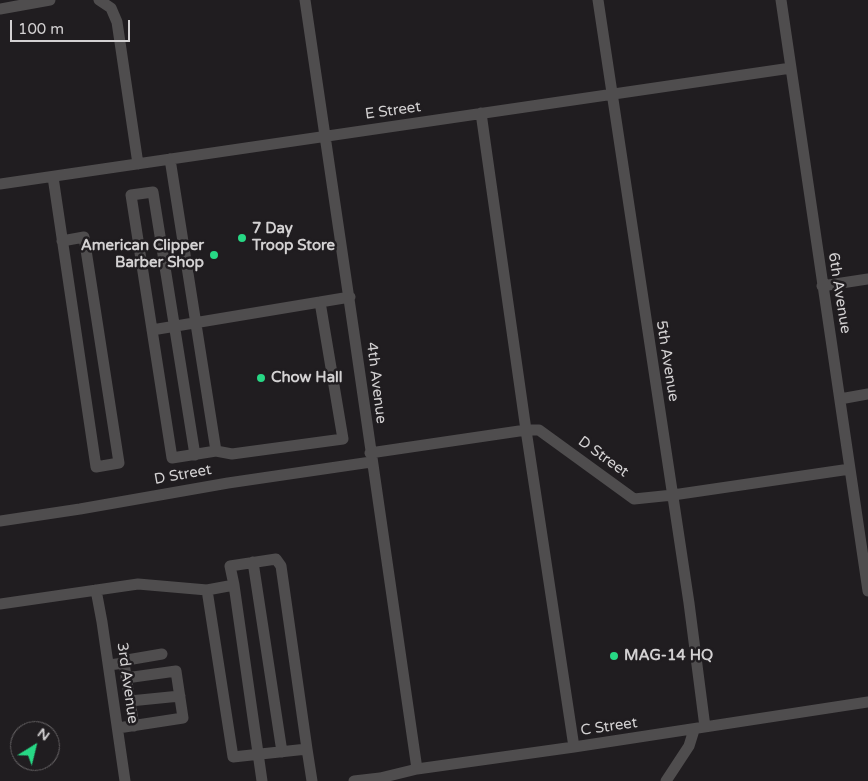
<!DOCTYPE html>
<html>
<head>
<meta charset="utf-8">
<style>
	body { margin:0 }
	#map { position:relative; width:868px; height:781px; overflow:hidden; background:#201d20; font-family:"Varela Round",sans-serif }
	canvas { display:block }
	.north { position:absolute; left:10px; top:721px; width:50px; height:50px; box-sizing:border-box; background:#201d20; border:1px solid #686567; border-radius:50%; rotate:36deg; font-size:14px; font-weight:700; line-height:20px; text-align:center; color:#d3d1d2 }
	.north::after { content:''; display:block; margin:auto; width:18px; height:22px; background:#27d885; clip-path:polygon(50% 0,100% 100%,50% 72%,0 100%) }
	.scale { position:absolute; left:10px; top:20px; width:120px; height:22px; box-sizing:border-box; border:2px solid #d3d1d2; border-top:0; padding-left:6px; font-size:15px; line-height:18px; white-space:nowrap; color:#d3d1d2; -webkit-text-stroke:4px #201d20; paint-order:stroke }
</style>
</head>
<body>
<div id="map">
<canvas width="868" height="781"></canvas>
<div class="north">N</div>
<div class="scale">100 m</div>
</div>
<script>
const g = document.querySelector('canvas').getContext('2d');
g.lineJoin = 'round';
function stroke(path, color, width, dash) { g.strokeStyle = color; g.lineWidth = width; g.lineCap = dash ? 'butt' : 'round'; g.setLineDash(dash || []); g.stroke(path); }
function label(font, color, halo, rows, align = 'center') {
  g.font = font + ' "Varela Round",sans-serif'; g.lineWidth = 5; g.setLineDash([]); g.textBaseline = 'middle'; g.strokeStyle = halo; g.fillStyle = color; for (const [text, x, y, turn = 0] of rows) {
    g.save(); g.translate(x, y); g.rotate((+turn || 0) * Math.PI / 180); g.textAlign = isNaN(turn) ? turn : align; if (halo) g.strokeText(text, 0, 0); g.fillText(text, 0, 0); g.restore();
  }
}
const minor = new Path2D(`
	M 99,0 L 111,8 L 117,22 L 138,164
	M 305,0 C 344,256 379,513 417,769
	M 598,0 L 689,603 L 705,727
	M 781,0 L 868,591
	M 0,9 L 50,0
	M 481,113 L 526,430 L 574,747
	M 170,159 L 216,451 L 172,458 L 131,195 L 153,192 L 195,455
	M 53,177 L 96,467 L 119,463 L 84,237 L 62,241
	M 0,184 L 791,68
	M 822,286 L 868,279
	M 152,330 L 350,297
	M 840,399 L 868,394
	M 216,451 L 232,454 L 343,439 L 320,302
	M 370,453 L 526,430 L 539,430 L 634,499 L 673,495 L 850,469
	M 0,521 L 80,509 L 228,483 L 371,462
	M 253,562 L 282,752
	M 234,585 L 262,781
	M 96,590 L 102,622 L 125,781
	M 0,604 L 138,584 L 207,590 L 233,757 L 307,749 L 281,566 L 276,559 L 230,566 L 234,585 L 207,590
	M 124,663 L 127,660 L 162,654
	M 109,665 L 124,663 L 134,726
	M 130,701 L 180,696
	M 118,728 L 183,718 L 176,671 L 126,678
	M 307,749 L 312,781
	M 354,781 L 380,778 L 417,769 L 574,747 L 868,702
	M 666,781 L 689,746 L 694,730`);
const markers = [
	[242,238,5,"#27d885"],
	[214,255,5,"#27d885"],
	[261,378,5,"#27d885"],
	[614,656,5,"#27d885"]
];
const streetNames = [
	["E Street",393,111,-8],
	["6th Avenue",839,293,81],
	["5th Avenue",667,361,81],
	["4th Avenue",376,383,83],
	["D Street",603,457,36],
	["D Street",183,475,-10],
	["3rd Avenue",127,683,82],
	["C Street",609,727,-8]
];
const poiNames = [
	["7 Day",252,229],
	["Troop Store",252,246],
	["American Clipper",204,246,"right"],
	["Barber Shop",204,263,"right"],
	["Chow Hall",271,378],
	["MAG-14 HQ",624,656]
];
stroke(minor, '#4f4d4e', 11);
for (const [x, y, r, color] of markers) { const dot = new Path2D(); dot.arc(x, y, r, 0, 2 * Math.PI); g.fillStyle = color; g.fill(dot); stroke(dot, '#201d20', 2); }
label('15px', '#d3d1d2', '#201d20', streetNames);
label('bold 15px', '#d3d1d2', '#201d20', poiNames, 'left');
</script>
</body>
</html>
